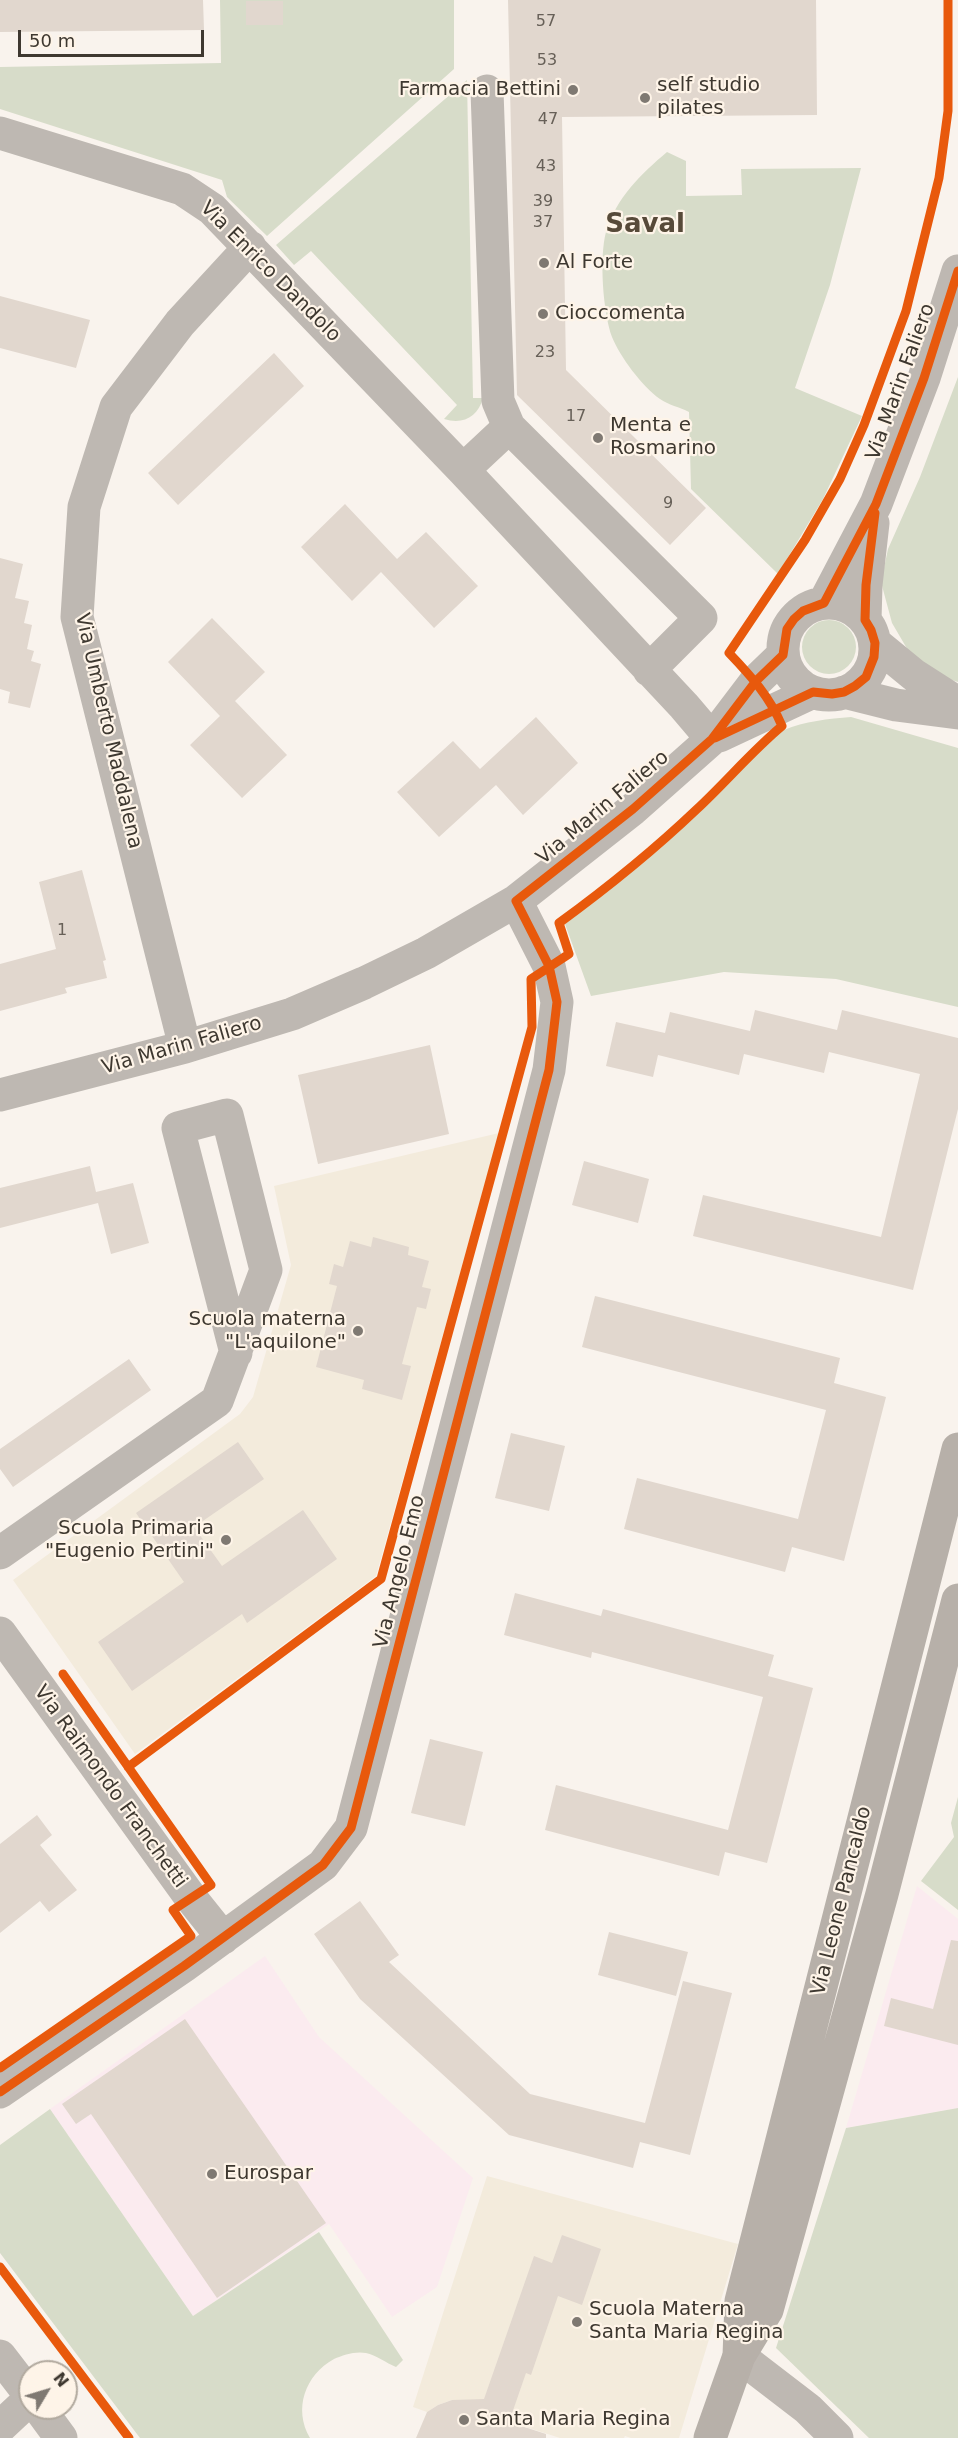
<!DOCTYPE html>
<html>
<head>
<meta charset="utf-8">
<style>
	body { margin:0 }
	#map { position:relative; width:958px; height:2438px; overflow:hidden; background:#f9f3ed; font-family:"DejaVu Sans",sans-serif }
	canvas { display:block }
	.north { position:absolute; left:18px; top:2360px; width:60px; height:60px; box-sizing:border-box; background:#fef4e8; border:2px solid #b1a99e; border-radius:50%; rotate:52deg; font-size:16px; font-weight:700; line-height:24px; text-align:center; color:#3e3830 }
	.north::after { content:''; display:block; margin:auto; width:21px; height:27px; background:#7f7972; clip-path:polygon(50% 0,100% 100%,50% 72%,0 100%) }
	.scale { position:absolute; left:18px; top:30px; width:186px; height:27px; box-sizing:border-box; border:3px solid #3e3830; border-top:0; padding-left:8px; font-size:18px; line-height:21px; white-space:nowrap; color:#3e3830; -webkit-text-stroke:4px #fef4e8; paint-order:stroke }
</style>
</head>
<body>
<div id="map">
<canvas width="958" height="2438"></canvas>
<div class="north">N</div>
<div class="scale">50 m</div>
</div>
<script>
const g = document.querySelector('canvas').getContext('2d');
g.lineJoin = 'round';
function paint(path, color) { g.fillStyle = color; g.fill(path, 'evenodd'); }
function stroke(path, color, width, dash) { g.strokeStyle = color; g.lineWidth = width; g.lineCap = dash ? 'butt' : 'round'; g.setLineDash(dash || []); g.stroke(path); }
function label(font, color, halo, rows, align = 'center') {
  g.font = font + ' "DejaVu Sans",sans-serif'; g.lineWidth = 4.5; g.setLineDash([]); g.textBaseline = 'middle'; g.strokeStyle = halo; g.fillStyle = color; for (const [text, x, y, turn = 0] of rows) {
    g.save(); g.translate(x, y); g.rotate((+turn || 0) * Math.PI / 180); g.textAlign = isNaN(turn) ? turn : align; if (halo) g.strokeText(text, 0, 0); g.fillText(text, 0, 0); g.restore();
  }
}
const commercial = new Path2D(`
	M 917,1886 L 958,1919 L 958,2108 L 846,2128 Z
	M 265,1956 L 319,2037 L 473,2178 L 437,2287 L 392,2317 L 329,2224 L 193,2316 L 50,2109 Z`);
const education = new Path2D(`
	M 499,1133 L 376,1576 L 135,1754 L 13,1580 L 240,1414 L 253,1397 L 291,1265 L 274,1186 Z
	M 487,2176 L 738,2244 L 679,2438 L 631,2438 L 625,2436 L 624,2438 L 560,2438 L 482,2413 L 452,2400 L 438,2405 L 427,2412 L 413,2407 Z`);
const green = new Path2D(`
	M 220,0 L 454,0 L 454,69 L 267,236 L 227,197 L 222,180 L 0,109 L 0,67 L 221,63 Z
	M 467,80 L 473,398 L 483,398 C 478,417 463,425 444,419 L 457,405 L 311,251 L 294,265 L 276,245 Z
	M 667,152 L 686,161 L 686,196 L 742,195 L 741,169 L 861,168 L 830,285 L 795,388 L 862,416 L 823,499 L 778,574 L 691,489 L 689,412 C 680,407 668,405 660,399 C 642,386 620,357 612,337 C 603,313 599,257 606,232 C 616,198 641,174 667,152 Z
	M 958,377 L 958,682 L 942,677 L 909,652 L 892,623 L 881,582 L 888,549 L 920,477 Z
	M802 647a27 27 0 1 1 54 0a27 27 0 1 1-54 0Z
	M 851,717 L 958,748 L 958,1007 L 836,979 L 724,972 L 591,996 L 565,924 C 615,884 666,844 711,799 C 734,776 754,743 784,730 C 804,721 829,719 851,717 Z
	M 958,1797 L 958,1910 L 921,1881 L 954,1837 L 951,1823 Z
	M 958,2108 L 958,2438 L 869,2438 L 776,2348 L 846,2128 Z
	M 50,2109 L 193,2316 L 319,2232 L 403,2360 L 396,2367 C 386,2363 376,2355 366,2353 C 355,2351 343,2355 334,2359 C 305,2375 293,2409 310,2438 L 140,2438 L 0,2253 L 0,2145 Z`);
const building = new Path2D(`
	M 0,0 L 203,0 L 204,30 L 0,32 Z
	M 508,0 L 816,0 L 817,115 L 562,117 L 566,370 L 706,508 L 670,545 L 517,395 Z
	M 246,1 L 283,1 L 283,25 L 246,25 Z
	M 0,296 L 90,320 L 76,368 L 0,348 Z
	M 274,353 L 304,386 L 178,505 L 148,473 Z
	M 345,504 L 397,559 L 426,532 L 478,586 L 434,628 L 381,572 L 352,601 L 301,547 Z
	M 0,558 L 23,564 L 15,598 L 29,601 L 24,623 L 32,625 L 27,649 L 34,651 L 31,661 L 41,664 L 30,708 L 8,703 L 10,692 L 0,689 Z
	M 212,618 L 265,672 L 235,701 L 287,755 L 242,798 L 190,745 L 220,716 L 168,662 Z
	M 536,717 L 578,763 L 523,815 L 496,785 L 439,837 L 397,792 L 453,741 L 480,769 Z
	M 82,870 L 106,960 L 103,961 L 107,978 L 65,988 L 67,993 L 0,1011 L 0,964 L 56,949 L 39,882 Z
	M 755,1010 L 837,1030 L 842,1010 L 958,1038 L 958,1109 L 913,1290 L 693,1236 L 703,1195 L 881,1237 L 920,1074 L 829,1052 L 824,1073 L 744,1054 L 739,1075 L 658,1055 L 653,1077 L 606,1066 L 616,1022 L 665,1033 L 670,1012 L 750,1031 Z
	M 430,1045 L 449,1134 L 318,1164 L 298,1075 Z
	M 584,1161 L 649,1179 L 638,1223 L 572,1205 Z
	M 90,1166 L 96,1192 L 133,1183 L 149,1243 L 111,1254 L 98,1203 L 0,1228 L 0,1188 Z
	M 373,1237 L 409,1247 L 408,1255 L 429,1261 L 422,1287 L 431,1289 L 426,1309 L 417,1307 L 402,1364 L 411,1366 L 402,1400 L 362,1389 L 364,1380 L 316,1367 L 337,1286 L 329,1284 L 334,1264 L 343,1267 L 350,1241 L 371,1247 Z
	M 595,1296 L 840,1358 L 834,1383 L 886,1397 L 844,1561 L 792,1547 L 785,1572 L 624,1529 L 637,1478 L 798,1519 L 826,1410 L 582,1347 Z
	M 129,1359 L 151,1390 L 13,1487 L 0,1469 L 0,1449 Z
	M 511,1433 L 565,1446 L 549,1511 L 495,1498 Z
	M 238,1442 L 264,1479 L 194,1527 L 222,1566 L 303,1510 L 337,1559 L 247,1623 L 242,1614 L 132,1691 L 98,1642 L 184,1582 L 136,1513 Z
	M 515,1593 L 601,1616 L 603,1609 L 774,1655 L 768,1676 L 813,1688 L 767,1863 L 725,1852 L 719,1876 L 545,1830 L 556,1785 L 728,1830 L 763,1697 L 592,1652 L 591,1658 L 504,1635 Z
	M 430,1739 L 483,1752 L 465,1826 L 411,1813 Z
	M 37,1815 L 52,1835 L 40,1845 L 77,1890 L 49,1912 L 40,1901 L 0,1933 L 0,1844 Z
	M 360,1901 L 399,1955 L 389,1962 L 530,2094 L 645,2123 L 683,1981 L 732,1993 L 690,2155 L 640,2142 L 633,2168 L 509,2135 L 360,1999 L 314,1934 Z
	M 609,1932 L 688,1952 L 676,1996 L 598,1975 Z
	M 951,1940 L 958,1941 L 958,2045 L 884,2026 L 891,1998 L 933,2009 Z
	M 185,2019 L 326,2223 L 217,2298 L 91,2114 L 76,2124 L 62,2104 Z
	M 562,2235 L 601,2249 L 582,2305 L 558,2296 L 531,2375 L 526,2373 L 509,2422 L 546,2434 L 546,2438 L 416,2438 L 427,2412 L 438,2405 L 452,2400 L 484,2399 L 534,2256 L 552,2263 Z`);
const minor = new Path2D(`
	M 487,91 L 498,401 L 509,427 L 701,618 L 649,670
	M 0,133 L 182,189 L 212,209 L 463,470 L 684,706 L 712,739
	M 463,470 L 509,427
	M 824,603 L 876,504 L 924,378 L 958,271
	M783 649a46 46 0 1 1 92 0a46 46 0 1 1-92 0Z
	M 865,620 L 866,585 L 873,523
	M 875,643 L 914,675 L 958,703
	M 844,692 L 896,705 L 958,713
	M 719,736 L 813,692
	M 185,1047 L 77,617 L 84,507 L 116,407 L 180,323 L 250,247
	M 0,1095 L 185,1047 L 292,1014 L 364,983 L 426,953 L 516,901 L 633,809 L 712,739 L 756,681 L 783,655
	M 0,1553 L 217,1401 L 266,1270 L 227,1115 L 178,1128 L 236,1353
	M 0,1633 L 191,1898 L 223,1938
	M 0,2092 L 184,1966 L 323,1865 L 351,1828 L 549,1070 L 557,1002 L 549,966 L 516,901
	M 0,2356 L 30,2395
	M 739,2356 L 808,2409 L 837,2438
	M 39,2408 L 61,2438
	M 0,2427 L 30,2399`);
const major = new Path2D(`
	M 739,2356 L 741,2301 L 958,1449
	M 710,2438 L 739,2356 L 767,2310 L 882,1894 L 958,1600`);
const cycleway = new Path2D(`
	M 715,738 L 813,692 L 832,694 L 844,692 L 855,686 L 866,677 L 874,657 L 875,643 L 871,630 L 865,620 L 866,585 L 875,513
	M 128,1767 L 381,1579 L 532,1027 L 531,979 L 569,954 L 559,923 C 607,888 654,850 697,809 C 726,782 752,751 782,726 C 770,697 751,676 729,653 L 805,540 L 840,479 L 864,425 L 906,311 L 939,178 L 948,111 L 948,0
	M 0,2068 L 191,1936 L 173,1910 L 211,1885 L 63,1674
	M 0,2092 L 184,1966 L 323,1865 L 351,1828 L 549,1070 L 557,1002 L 549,966 L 516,901 L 633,809 L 712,739 L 756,681 L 783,655 L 787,629 L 794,619 L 803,611 L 824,603 L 876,504 L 924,378 L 958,271
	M 0,2267 L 129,2438`);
const markers = [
	[573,90,6,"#7f7972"],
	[645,98,6,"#7f7972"],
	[544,263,6,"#7f7972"],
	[543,314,6,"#7f7972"],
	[598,438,6,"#7f7972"],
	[358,1331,6,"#7f7972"],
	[226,1540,6,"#7f7972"],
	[212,2174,6,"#7f7972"],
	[577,2322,6,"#7f7972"],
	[464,2420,6,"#7f7972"]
];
const numberNames = [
	["57",546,22],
	["53",547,61],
	["47",548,120],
	["43",546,167],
	["39",543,202],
	["37",543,223],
	["23",545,353],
	["17",576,417],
	["9",668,504],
	["1",62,931]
];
const poiNames = [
	["self studio",657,86],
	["pilates",657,109],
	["Farmacia Bettini",561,90,"right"],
	["Al Forte",556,263],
	["Cioccomenta",555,314],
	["Menta e",610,426],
	["Rosmarino",610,449],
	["Scuola materna",346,1320,"right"],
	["\"L'aquilone\"",346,1343,"right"],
	["Scuola Primaria",214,1529,"right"],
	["\"Eugenio Pertini\"",214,1552,"right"],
	["Eurospar",224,2174],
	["Scuola Materna",589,2310],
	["Santa Maria Regina",589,2333],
	["Santa Maria Regina",476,2420]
];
const streetNames = [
	["Via Enrico Dandolo",270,272,45],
	["Via Marin Faliero",901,382,-70],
	["Via Umberto Maddalena",108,731,77],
	["Via Marin Faliero",603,808,-40],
	["Via Marin Faliero",182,1046,-16],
	["Via Angelo Emo",400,1572,-76],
	["Via Raimondo Franchetti",110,1787,54],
	["Via Leone Pancaldo",842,1901,-76]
];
const districtNames = [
	["Saval",645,225]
];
paint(commercial, '#fbebef');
paint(education, '#f3ebdc');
paint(green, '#d7dcc9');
paint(building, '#e1d7ce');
stroke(minor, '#beb8b2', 33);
stroke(major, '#b7b0a9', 33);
stroke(cycleway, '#e8590c', 9);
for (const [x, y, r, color] of markers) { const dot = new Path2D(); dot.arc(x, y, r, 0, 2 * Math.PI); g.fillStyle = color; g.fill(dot); stroke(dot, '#fef4e8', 2); }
label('16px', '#676058', null, numberNames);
label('20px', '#3e3830', '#fef4e8', poiNames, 'left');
label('20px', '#3e3830', '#fef4e8', streetNames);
label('bold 26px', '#574a39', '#fef4e8', districtNames);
</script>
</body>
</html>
